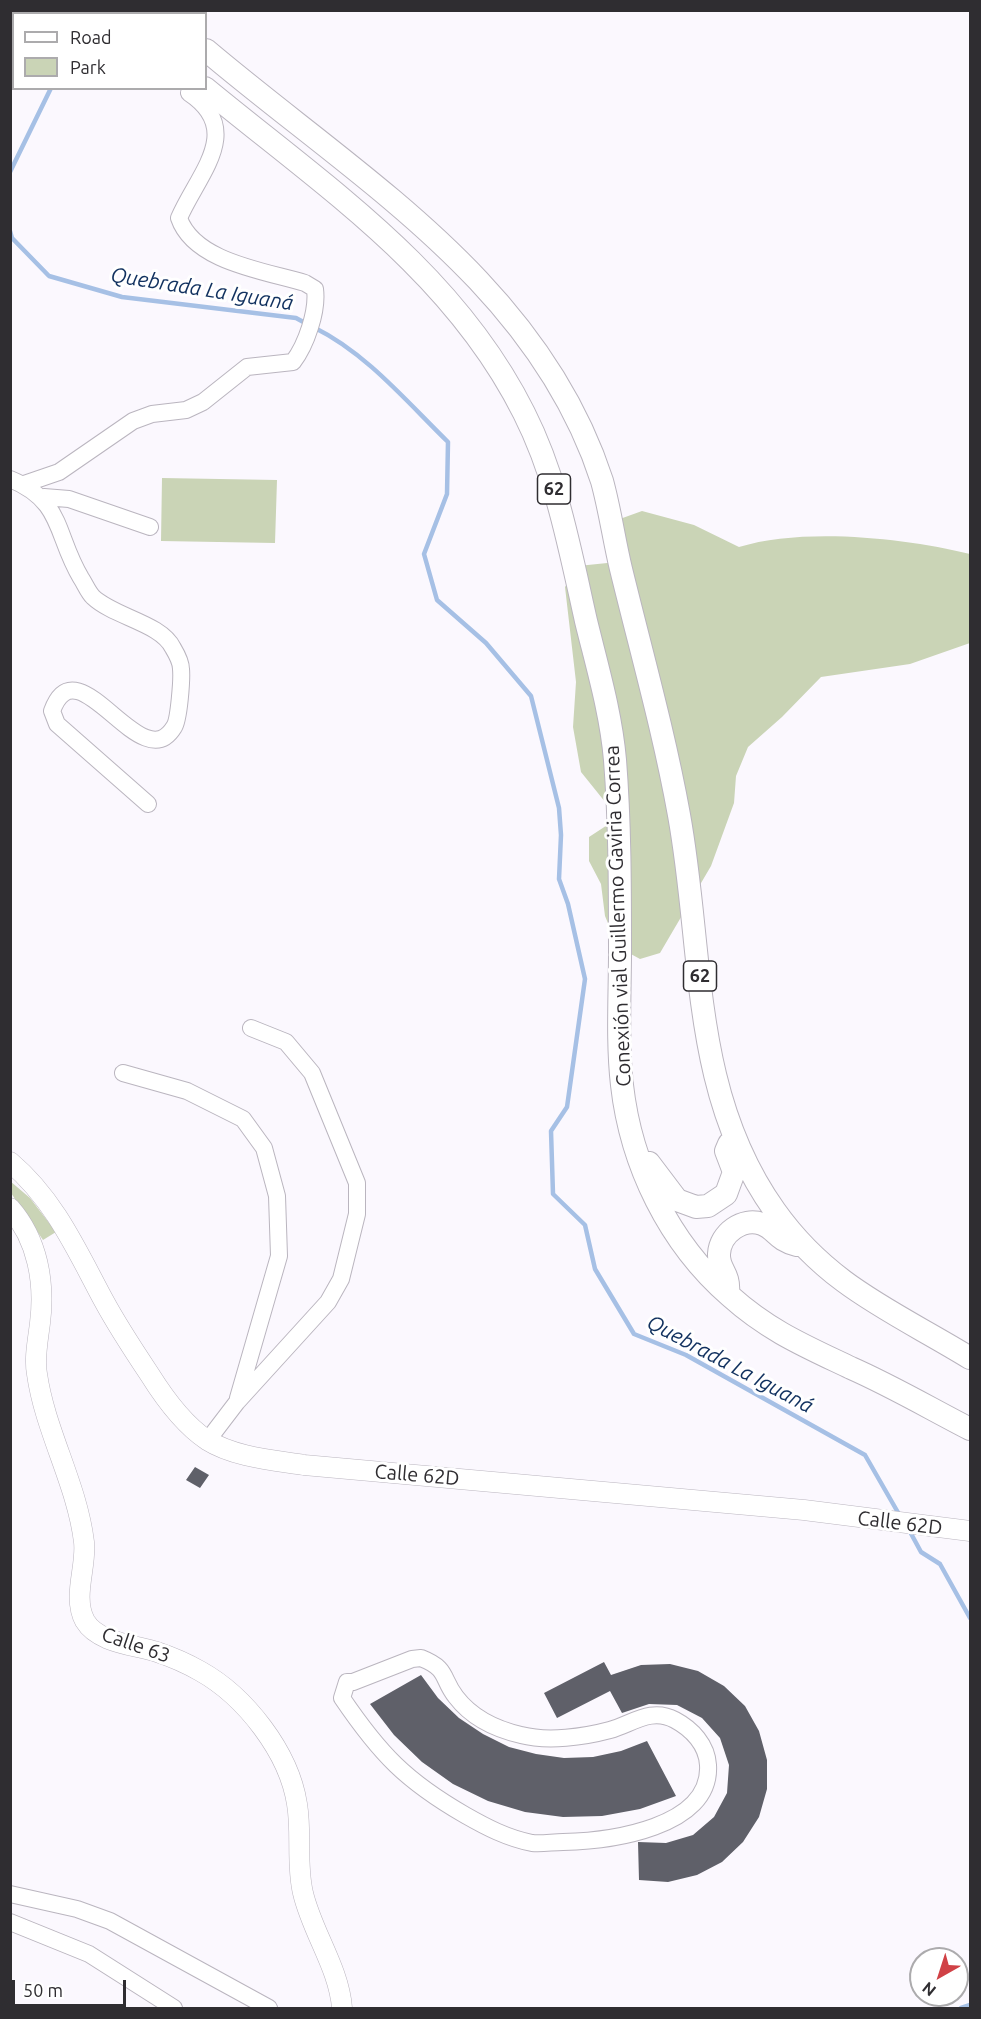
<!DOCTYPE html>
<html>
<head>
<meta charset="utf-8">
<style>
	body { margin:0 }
	#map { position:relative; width:981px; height:2019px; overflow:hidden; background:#fbf8fe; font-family:Ubuntu,sans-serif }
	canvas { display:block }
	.frame { position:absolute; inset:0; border:12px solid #2f2d31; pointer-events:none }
	.legend { position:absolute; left:12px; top:12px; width:195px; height:78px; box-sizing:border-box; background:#fff; border:2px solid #acabad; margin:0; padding:8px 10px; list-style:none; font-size:18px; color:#2f2d31 }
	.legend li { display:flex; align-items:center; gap:12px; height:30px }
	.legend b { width:30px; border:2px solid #acabad }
	.north { position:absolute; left:909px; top:1947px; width:60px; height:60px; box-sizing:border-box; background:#fff; border:2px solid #acabad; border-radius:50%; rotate:219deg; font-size:16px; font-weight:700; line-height:24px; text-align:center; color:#2f2d31 }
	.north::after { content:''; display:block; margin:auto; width:21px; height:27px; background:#d04146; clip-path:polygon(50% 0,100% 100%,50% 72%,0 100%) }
	.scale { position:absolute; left:12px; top:1980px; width:114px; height:27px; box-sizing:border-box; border:3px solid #2f2d31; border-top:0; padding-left:8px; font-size:18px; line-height:21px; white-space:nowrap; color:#2f2d31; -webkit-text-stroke:4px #fff; paint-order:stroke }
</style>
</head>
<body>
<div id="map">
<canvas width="981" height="2019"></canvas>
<div class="frame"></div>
<ul class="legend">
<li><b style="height:8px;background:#fff"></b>Road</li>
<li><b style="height:16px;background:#cad4b6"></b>Park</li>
</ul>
<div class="north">N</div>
<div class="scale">50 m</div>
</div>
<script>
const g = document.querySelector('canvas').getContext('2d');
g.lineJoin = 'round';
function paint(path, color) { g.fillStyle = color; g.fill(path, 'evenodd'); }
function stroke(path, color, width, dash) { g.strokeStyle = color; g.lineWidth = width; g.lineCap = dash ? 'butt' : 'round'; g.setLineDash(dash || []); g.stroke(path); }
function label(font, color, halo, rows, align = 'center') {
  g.font = font + ' Ubuntu,sans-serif'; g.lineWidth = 6; g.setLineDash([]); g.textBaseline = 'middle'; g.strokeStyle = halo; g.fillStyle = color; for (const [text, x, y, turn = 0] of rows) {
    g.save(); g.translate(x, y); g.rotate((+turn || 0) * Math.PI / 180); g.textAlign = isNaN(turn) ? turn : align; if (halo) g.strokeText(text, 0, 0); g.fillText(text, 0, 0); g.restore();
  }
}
const green = new Path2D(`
	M 162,478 L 277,480 L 275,543 L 161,541 Z
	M 642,511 L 694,525 L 739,547 C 804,527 905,538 970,554 L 970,643 L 910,664 L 821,677 L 782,717 L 748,747 L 736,776 L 734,803 L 711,866 L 660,953 L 640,959 L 618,947 L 605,916 L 601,884 L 589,861 L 589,837 L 618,818 L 581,772 L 573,727 L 576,682 L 565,587 L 578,566 L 617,562 L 606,524 Z
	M 10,1181 L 30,1198 L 56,1232 L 43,1240 L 11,1193 Z`);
const stream = new Path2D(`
	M 10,18 L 14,19
	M 10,172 L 51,88
	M 10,231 L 12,238 L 49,276 L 122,297 L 296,318 L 307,324
	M 315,328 C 366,353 407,402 448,442 L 447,494 L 424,554 L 437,600 L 486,643 L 531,696 L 559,808 L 561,835 L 559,879 L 568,904 L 585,979 L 567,1107 L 551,1131 L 553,1194 L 585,1225 L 595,1269 L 634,1334 L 686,1355 L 865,1455 L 900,1516
	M 908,1528 L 921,1552 L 940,1564 L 970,1618
	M 961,2008 L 970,2005`);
const building = new Path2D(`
	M 195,1467 L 209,1475 L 200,1488 L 186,1480 Z
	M 604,1662 L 611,1675 L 641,1665 L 670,1664 L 698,1671 L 724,1686 L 745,1706 L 759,1731 L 767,1760 L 767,1789 L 759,1817 L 743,1842 L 722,1862 L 697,1875 L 668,1882 L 639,1880 L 638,1842 L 666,1843 L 693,1835 L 714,1817 L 727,1793 L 729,1765 L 720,1738 L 702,1718 L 677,1705 L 649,1704 L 622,1713 L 610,1691 L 557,1718 L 544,1693 Z
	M 421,1675 L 438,1698 L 459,1718 L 483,1734 L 509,1747 L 536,1754 L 564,1758 L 593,1757 L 621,1751 L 647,1741 L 676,1796 L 640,1809 L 602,1816 L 563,1817 L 525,1812 L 488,1801 L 453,1784 L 422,1762 L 394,1735 L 370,1704 Z`);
const minor = new Path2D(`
	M 10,479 C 64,501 55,535 81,578 C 85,584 88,592 93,597 C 114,617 161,623 173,648 C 176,653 181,662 181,669 C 182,679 179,720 174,727 C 141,781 78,640 52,711 L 57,724 L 148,804
	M 24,484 L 59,472 L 133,421 L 152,414 L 186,410 L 203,402 L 247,367 L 293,362 C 306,345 318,311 315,289 L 305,283 C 265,271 194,262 179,218 C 198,174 245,130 189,93
	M 44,497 L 69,499 L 150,527
	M 123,1073 L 187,1091 L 243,1119 L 264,1148 L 277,1196 L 279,1256 L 238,1398
	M 208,1440 L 237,1402 L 328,1302 L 341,1279 L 357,1214 L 357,1183 L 312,1073 L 286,1042 L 251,1028
	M 421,1658 C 449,1669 441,1678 456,1697 C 472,1718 495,1729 521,1735 C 548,1742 584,1737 610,1730 C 632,1724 651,1707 675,1720 C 692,1729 707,1745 708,1765 C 712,1828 609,1841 563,1842 C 553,1842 542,1844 532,1843 C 507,1838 486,1827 465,1815 C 406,1781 380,1754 342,1698 L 347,1682 L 353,1682 L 412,1659 Z
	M 10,1894 L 77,1909 L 110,1921 L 269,2008
	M 10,1922 L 89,1954 L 174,2008`);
const major = new Path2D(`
	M 10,1162 C 55,1200 77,1251 104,1301 C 118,1327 134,1351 150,1375 C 165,1399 183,1424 207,1440 C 234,1457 272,1460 304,1465 L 804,1510 L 970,1531
	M 10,1208 C 38,1240 45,1283 40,1323 C 38,1340 34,1358 37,1374 C 45,1431 77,1484 84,1542 C 87,1566 72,1597 85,1621 C 98,1643 135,1645 157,1652 C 172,1657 186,1663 200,1671 C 245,1696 289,1752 297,1804 C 302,1833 296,1864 303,1893 C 312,1932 339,1968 342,2008`);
const highway = new Path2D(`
	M 109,10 L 113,14
	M 156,10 L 160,14
	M 206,50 C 356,177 538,283 602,481 C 610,510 614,540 621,569 C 641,651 664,732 679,815 C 704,952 690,1092 775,1211 C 829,1287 895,1312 970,1358
	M 205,88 C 325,187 453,271 524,413 C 557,478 570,550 586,621 C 597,666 611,713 615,760 C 620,823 620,888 620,952 C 620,996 617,1041 622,1085 C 631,1165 669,1243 730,1296 C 769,1331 805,1346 851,1368 C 892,1386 931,1409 970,1429
	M 649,1163 L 677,1200 L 696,1207 L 708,1206 L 726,1194 L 734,1172 L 726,1151 L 729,1144
	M 728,1293 C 730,1272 718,1270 719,1254 C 720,1233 743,1217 762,1224 C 776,1229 776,1240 797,1245`);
const shields = [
	[554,489,33],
	[700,976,33]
];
const shieldNames = [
	["62",554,489],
	["62",700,976]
];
const streetNames = [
	["Conexión vial Guillermo Gaviria Correa",618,916,-92],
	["Calle 62D",417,1475,5],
	["Calle 62D",900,1523,7],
	["Calle 63",136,1645,19]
];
const waterNames = [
	["Quebrada La Iguaná",202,289,9],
	["Quebrada La Iguaná",730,1364,28]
];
paint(green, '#cad4b6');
stroke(stream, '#a6c0e5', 4.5);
paint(building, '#5f6069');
stroke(minor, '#bab5bf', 18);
stroke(major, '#bab5bf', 21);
stroke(highway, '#bab5bf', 24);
stroke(minor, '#fff', 16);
stroke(major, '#fff', 20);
stroke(highway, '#fff', 22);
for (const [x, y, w] of shields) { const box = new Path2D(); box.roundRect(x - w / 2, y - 15, w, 30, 4.5); g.fillStyle = '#fff'; g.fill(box); stroke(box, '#2f2d31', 1.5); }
label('bold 18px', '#2f2d31', null, shieldNames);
label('20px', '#2f2d31', '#fff', streetNames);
label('italic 21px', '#11315f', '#fff', waterNames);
</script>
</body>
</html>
